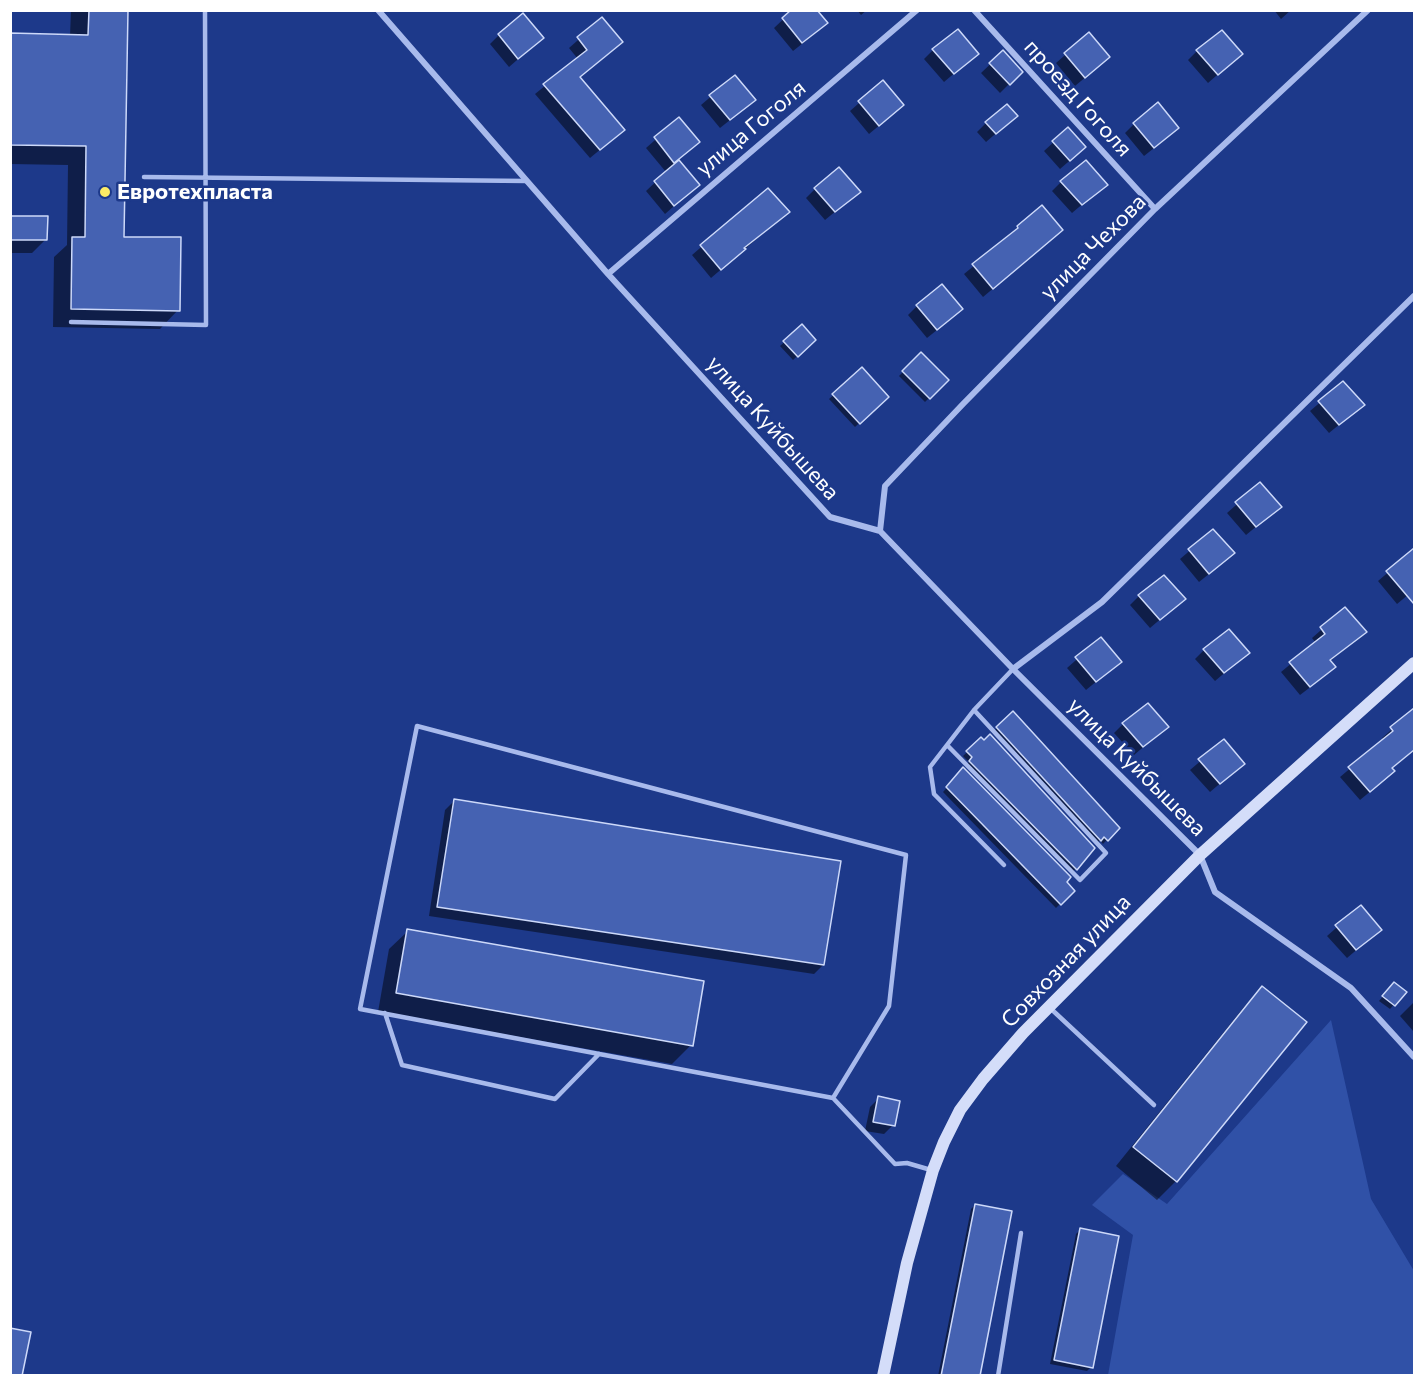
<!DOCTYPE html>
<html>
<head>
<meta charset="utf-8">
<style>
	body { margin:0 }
	#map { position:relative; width:1425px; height:1386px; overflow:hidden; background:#1d398a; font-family:Commissioner,sans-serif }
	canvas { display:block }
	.frame { position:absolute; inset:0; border:12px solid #fff; pointer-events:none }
</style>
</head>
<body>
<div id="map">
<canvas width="1425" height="1386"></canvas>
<div class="frame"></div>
</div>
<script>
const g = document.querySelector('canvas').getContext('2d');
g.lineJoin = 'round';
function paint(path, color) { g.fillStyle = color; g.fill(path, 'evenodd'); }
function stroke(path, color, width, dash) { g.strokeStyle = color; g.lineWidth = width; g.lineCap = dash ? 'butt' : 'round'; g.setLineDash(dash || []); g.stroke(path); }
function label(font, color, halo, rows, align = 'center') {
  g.font = font + ' Commissioner,sans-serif'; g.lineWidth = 5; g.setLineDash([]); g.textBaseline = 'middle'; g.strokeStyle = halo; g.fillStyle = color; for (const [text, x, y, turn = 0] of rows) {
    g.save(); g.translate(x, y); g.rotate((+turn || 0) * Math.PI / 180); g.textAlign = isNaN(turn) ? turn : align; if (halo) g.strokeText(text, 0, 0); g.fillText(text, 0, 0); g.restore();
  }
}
const green = new Path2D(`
	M 1331,1020 L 1371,1199 L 1414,1271 L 1414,1375 L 1108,1375 L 1133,1235 L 1092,1205 L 1123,1174 L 1167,1204 Z`);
const shadow = new Path2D(`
	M 71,10 L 127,10 L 123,238 L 178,310 L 160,329 L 53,327 L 54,257 L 67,245 L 68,165 L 10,164 L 10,35 L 70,36 Z
	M 793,10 L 817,32 L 793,51 L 774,28 Z
	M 857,10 L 867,10 L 861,15 Z
	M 1274,10 L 1291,10 L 1281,19 Z
	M 602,19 L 579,77 L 614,138 L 590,158 L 535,94 L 578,59 L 569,48 Z
	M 1089,34 L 1099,66 L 1075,86 L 1056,63 Z
	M 499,35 L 532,47 L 509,67 L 490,44 Z
	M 933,50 L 977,54 L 944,82 L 924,59 Z
	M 1197,51 L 1241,54 L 1208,83 L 1188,60 Z
	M 1003,52 L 1021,72 L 1000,93 L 981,73 Z
	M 734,77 L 745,108 L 720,128 L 701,105 Z
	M 883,82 L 893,114 L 869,134 L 850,111 Z
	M 1016,116 L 986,142 L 977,132 L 986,123 Z
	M 679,119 L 677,160 L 698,185 L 665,214 L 646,191 L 666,172 L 646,148 Z
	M 1134,124 L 1168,137 L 1144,156 L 1125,133 Z
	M 1068,129 L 1075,156 L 1060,169 L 1044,151 Z
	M 1061,182 L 1105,185 L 1072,213 L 1052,191 Z
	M 815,189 L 859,192 L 825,220 L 806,198 Z
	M 788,212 L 711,278 L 692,255 L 735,218 Z
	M 10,217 L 46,239 L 32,253 L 10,253 Z
	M 1018,227 L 1052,239 L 983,297 L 964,274 L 1009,237 Z
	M 917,306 L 952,318 L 927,338 L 908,315 Z
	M 802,326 L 814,340 L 793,360 L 780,346 Z
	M 921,354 L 947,380 L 925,402 L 899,376 Z
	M 862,369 L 887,397 L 855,427 L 829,399 Z
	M 1343,383 L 1363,405 L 1329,433 L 1310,411 Z
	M 1260,484 L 1280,507 L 1246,535 L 1227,513 Z
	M 1213,531 L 1224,562 L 1199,582 L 1180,559 Z
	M 1411,553 L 1414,556 L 1414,590 L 1397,604 L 1378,581 Z
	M 1139,596 L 1184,599 L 1150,628 L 1130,605 Z
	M 1345,609 L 1365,632 L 1329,662 L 1325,676 L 1300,695 L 1281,672 L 1316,643 L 1312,638 Z
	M 1100,639 L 1120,662 L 1086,690 L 1067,668 Z
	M 1204,650 L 1248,653 L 1215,681 L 1195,659 Z
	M 1414,710 L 1414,750 L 1391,769 L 1393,771 L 1384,780 L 1360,800 L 1340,777 L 1384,740 L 1382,738 Z
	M 1012,713 L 1118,828 L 1103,844 L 1100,840 L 1096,844 L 993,732 Z
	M 1123,724 L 1167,727 L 1134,755 L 1114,733 Z
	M 981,739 L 1093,848 L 1072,873 L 966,766 L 969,762 L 963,756 Z
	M 1224,741 L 1243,764 L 1210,792 L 1190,770 Z
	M 959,774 L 1073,891 L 1056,908 L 943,792 Z
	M 454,801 L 823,965 L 814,974 L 429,916 L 445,810 Z
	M 1360,907 L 1380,930 L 1347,958 L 1327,936 Z
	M 408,931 L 691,1045 L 672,1064 L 378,1012 L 389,949 Z
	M 1262,988 L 1176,1181 L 1157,1200 L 1116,1166 L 1244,1007 Z
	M 1390,988 L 1405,992 L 1390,1009 L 1379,1001 Z
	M 1414,1002 L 1414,1032 L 1400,1016 Z
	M 879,1098 L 893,1125 L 884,1134 L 865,1131 L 870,1107 Z
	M 975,1205 L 978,1376 L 938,1376 L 971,1209 Z
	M 1080,1230 L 1091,1367 L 1087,1371 L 1050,1364 L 1076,1234 Z`);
const building = new Path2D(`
	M 89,10 L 128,10 L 124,237 L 181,237 L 180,311 L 71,309 L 72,237 L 85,237 L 86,146 L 10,145 L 10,33 L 88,35 Z
	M 791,10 L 817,10 L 828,23 L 802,43 L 782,18 Z
	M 523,13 L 544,38 L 518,59 L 498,34 Z
	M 602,17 L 623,42 L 580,77 L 625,130 L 600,150 L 543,84 L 587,50 L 577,37 Z
	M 958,29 L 979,54 L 954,74 L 932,49 Z
	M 1222,30 L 1243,54 L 1218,75 L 1196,50 Z
	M 1089,32 L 1110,57 L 1085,78 L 1064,53 Z
	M 1003,50 L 1023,72 L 1010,85 L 989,63 Z
	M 735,75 L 756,100 L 730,120 L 709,95 Z
	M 883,80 L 904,105 L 879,126 L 858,101 Z
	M 1158,102 L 1179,128 L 1154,148 L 1133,123 Z
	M 1007,104 L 1018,116 L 996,134 L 985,122 Z
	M 679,117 L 700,142 L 674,163 L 654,137 Z
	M 1068,127 L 1086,147 L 1070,161 L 1052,141 Z
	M 679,160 L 700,185 L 674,206 L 654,181 Z
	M 1086,160 L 1108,185 L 1082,205 L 1060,181 Z
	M 839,167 L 861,192 L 835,212 L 814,188 Z
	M 768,188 L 790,212 L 744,248 L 746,249 L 721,270 L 700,245 Z
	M 1042,205 L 1063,230 L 993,289 L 972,264 L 1018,228 L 1017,226 Z
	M 10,216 L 48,216 L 47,240 L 10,240 Z
	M 942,284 L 963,309 L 937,330 L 916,305 Z
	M 802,324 L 816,340 L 798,357 L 783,341 Z
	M 921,352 L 949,380 L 930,399 L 902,371 Z
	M 862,367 L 889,397 L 860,424 L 832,394 Z
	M 1343,381 L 1365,405 L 1339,425 L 1318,401 Z
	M 1260,482 L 1282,507 L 1256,527 L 1235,502 Z
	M 1213,529 L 1235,553 L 1209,574 L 1188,549 Z
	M 1414,548 L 1414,604 L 1386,571 Z
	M 1164,575 L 1186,599 L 1160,620 L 1138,595 Z
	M 1345,607 L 1367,632 L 1330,660 L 1336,667 L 1310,687 L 1289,662 L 1325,634 L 1320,627 Z
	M 1229,629 L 1250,653 L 1224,673 L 1203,649 Z
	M 1101,637 L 1122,662 L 1096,682 L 1075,657 Z
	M 1148,703 L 1169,727 L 1143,747 L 1122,723 Z
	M 1414,708 L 1414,750 L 1392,768 L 1395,771 L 1370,792 L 1348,767 L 1393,731 L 1390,727 Z
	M 1013,711 L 1120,828 L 1108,841 L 1104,837 L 1101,841 L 996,727 Z
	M 990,734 L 1095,848 L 1077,870 L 969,761 L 972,757 L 966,751 L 981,737 L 984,740 Z
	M 1224,739 L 1245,764 L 1220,784 L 1198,759 Z
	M 963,767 L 1071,877 L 1067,882 L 1075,891 L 1061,905 L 946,787 Z
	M 454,799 L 841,861 L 824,965 L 437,907 Z
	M 1361,905 L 1382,930 L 1356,950 L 1335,925 Z
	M 407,929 L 704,981 L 693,1046 L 396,993 Z
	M 1394,982 L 1407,992 L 1395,1006 L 1382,996 Z
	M 1262,986 L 1307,1022 L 1177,1182 L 1133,1147 Z
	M 878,1096 L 900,1101 L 895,1126 L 873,1122 Z
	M 975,1204 L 1012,1211 L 980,1376 L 941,1376 Z
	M 1080,1228 L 1119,1236 L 1093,1368 L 1054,1360 Z
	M 10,1328 L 31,1332 L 22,1376 L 10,1376 Z`);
const lane = new Path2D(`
	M 144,177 L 527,181
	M 71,322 L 206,325 L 205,10
	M 947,745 L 1080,880 L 1106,853 L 974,710
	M 1004,865 L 934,794 L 930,767 L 974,710 L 1013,669
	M 1049,1007 L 1154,1105
	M 385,1013 L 402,1065 L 555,1099 L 599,1054
	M 833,1098 L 360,1009 L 417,726 L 906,855 L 889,1006 L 833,1098 L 895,1164 L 907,1163 L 931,1170
	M 998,1376 L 1021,1233`);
const street = new Path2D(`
	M 378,10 L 608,274 L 830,517 L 880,531 L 1013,669 L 1200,855 L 1215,892 L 1351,988 L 1414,1057
	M 974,10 L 1155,209
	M 608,274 L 917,10
	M 880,531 L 885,486 L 963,404 L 1155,209 L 1368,10
	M 1013,669 L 1102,602 L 1414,296`);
const secondary = new Path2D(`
	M 883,1376 L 907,1263 L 933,1170 L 944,1142 L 960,1110 L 983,1079 L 1023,1033 L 1200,855 L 1414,663`);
const markers = [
	[105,192,6,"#fceb66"]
];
const streetNames = [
	["проезд Гоголя",1078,98,48],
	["улица Гоголя",751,128,-40],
	["улица Чехова",1093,247,-45],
	["улица Куйбышева",773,428,48],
	["улица Куйбышева",1137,767,45],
	["Совхозная улица",1066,961,-46]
];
const poiNames = [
	["Евротехпласта",117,192]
];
paint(green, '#3051a7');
paint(shadow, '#0007');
paint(building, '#4562b2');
stroke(building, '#cdd9f9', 1.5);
stroke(lane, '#a8baec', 4.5);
stroke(street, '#a8baec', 6);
stroke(secondary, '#d4ddf9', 12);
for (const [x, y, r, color] of markers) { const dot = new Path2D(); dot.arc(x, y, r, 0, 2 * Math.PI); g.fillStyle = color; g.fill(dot); stroke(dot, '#1d398a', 2); }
label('22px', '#fff', '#1d398a', streetNames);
label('bold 22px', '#fff', '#1d398a', poiNames, 'left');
</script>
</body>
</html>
